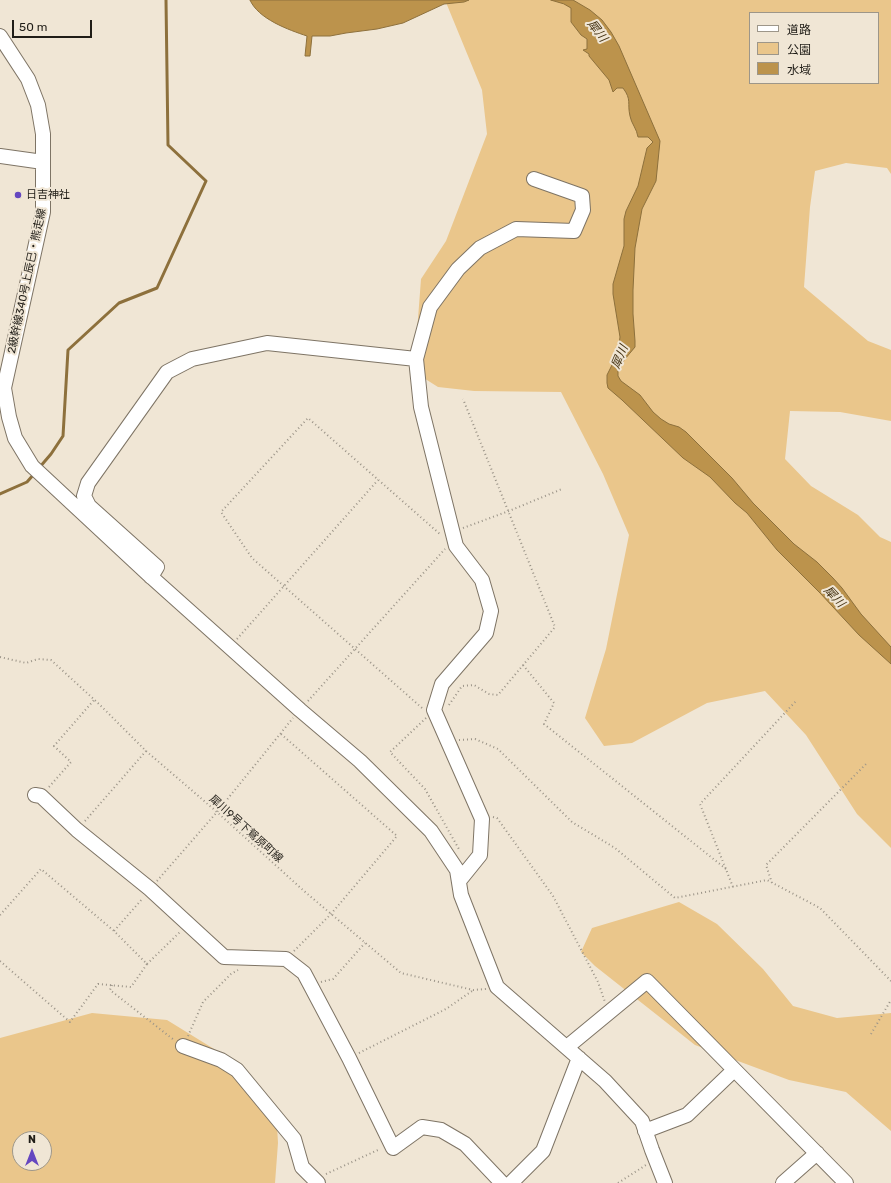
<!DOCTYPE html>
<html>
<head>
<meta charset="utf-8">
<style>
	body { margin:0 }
	#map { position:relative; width:891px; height:1183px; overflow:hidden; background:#f0e6d5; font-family:Rubik,"Noto Sans JP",sans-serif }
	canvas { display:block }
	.legend { position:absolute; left:749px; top:12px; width:130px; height:72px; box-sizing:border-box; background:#f0e6d5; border:1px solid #9d9689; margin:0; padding:5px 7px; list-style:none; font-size:12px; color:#201d17 }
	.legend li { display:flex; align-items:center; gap:8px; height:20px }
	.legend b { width:20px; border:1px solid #9d9689 }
	.north { position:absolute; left:12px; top:1131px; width:40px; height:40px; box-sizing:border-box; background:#f0e6d5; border:1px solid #9d9689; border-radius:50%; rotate:0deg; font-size:11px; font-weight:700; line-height:16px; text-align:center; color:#201d17 }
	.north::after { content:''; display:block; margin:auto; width:14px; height:18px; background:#6547c0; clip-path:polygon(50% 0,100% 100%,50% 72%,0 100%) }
	.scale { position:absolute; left:12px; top:20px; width:80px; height:18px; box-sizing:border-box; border:2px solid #201d17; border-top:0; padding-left:5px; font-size:12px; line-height:14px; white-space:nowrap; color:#201d17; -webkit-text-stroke:3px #f0e6d5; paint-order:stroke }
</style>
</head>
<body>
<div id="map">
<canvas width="891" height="1183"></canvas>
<ul class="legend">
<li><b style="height:5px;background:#fff"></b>道路</li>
<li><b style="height:11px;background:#eac68b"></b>公園</li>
<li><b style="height:11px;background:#bc934c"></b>水域</li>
</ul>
<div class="north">N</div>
<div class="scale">50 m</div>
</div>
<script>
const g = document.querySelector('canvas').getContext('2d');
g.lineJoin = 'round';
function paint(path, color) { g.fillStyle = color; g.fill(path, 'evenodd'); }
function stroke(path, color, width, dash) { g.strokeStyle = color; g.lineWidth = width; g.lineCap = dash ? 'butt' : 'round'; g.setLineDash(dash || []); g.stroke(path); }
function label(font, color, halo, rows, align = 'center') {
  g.font = font + ' Rubik,"Noto Sans JP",sans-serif'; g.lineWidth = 4; g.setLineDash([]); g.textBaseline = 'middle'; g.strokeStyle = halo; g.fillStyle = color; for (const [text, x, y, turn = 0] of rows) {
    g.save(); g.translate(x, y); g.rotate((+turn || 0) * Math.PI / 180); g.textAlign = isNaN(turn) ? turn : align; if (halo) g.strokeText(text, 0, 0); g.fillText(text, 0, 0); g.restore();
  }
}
const green = new Path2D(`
	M 445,0 L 891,0 L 891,174 L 887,168 L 846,163 L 815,171 L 810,207 L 804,287 L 868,341 L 891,350 L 891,421 L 840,412 L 790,411 L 785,459 L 811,486 L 858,515 L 880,537 L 891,542 L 891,848 L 857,814 L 806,735 L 765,691 L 707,703 L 632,743 L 604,746 L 585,718 L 606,649 L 629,535 L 603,474 L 561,392 L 474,391 L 438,387 L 411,370 L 417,332 L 421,279 L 446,241 L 487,134 L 482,90 ZM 750,13 L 878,13 L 878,83 L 750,83 Z
	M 679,902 L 717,924 L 763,969 L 793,1006 L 837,1018 L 891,1013 L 891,1131 L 846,1092 L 789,1080 L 695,1045 L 595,966 L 581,952 L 592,928 Z
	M 92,1013 L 167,1020 L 227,1057 L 276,1107 L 278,1143 L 275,1183 L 0,1183 L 0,1038 ZM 20,1139 L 44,1139 L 44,1163 L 20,1163 Z`);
const water = new Path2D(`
	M 250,0 L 469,0 L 464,2 L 444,4 L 403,23 L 377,29 L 346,33 L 330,36 L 312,36 L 310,56 L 305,56 L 307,36 C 289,30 258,19 250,0 Z
	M 551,0 L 573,0 L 590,10 L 602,20 L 611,32 L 619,46 L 660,141 L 656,181 L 642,209 L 635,248 L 633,290 L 633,314 L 635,341 L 635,347 L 620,365 L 618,371 L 618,376 L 621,381 L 640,395 L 653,412 L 661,419 L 669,424 L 679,427 L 686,432 L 732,478 L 753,503 L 794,544 L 817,562 L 833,578 L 842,588 L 861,614 L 891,647 L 891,664 L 859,635 L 820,593 L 777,550 L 747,513 L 735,503 L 710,477 L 683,458 L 622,400 L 608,388 L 607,383 L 607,375 L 616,357 L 619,345 L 620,337 L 613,294 L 613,284 L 624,246 L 624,219 L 626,211 L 638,186 L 647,148 L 653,142 L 648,137 L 638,137 C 637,129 631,123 630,116 C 627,103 632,100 623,88 L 617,88 L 613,92 L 609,80 L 589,56 L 589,54 L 583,50 L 587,49 L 587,39 L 581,35 L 571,22 L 571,8 L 564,4 Z`);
const stream = new Path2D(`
	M 39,468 L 51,454 L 63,436 L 68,350 L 119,303 L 157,288 L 206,181 L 168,145 L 166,0
	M 0,494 L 27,482 L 34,474`);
const path = new Path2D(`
	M 463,528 L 509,511 L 562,489
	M 237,639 L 378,480
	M 0,657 L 26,663 L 38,659 L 51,660 L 99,704 L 146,751 L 217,812 L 304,891 L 401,973 L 473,990 L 486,989
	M 523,665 L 554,703 L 544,724 L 726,869
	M 308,701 L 445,549
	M 449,705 L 462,686 L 474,685 L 489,694 L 498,695 L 555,627 L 463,399
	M 422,708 L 252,558 L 221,512 L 308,418 L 441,535
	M 426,718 L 390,752 L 425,789 L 460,851
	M 281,734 L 397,836 L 331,914 L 294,951
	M 459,740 L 475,739 L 498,749 L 572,822 L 615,848 L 675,898 L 767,880 L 820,908 L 891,981
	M 49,787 L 71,762 L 54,746 L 94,700
	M 493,817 L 497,818 L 553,896 L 598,982 L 605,1002
	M 85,821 L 146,751
	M 157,881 L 217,812 L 293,718
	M 772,883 L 766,865 L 867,763
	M 733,887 L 700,804 L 796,701
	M 0,915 L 41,869 L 114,931
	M 0,961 L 70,1022 L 98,984 L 131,987 L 147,964 L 114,931 L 143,898
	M 147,964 L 180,932
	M 321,982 L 333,979 L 365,943
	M 112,985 L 110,990 L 174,1040
	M 871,1034 L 891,1000
	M 188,1036 L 203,1002 L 231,974 L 238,970
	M 359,1053 L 446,1009 L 472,991
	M 326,1174 L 380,1149
	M 618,1183 L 646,1165`);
const minor = new Path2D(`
	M 0,36 L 28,79 L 38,105 L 43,134 L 43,212 L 4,388 L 9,417 L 15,438 L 32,466 L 148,574 L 300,710 L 360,761 L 431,831 L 457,870 L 461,895 L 497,987 L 605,1081 L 642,1121 L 652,1150 L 665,1183
	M 0,156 L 43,162
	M 151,577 L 157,567 L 89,506 L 84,496 L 88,483 L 167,372 L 192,359 L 267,343 L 416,359
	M 35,795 L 41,796 L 77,830 L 150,889 L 224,957 L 286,959 L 304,973 L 349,1058 L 393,1148 L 422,1127 L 441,1130 L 465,1144 L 502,1183
	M 459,881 L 480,855 L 482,819 L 434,710 L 442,684 L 486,633 L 491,611 L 482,580 L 456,546 L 421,407 L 416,359 L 430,307 L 458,269 L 480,248 L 516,229 L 574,231 L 583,210 L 582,196 L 534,179
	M 183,1046 L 221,1060 L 237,1070 L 294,1139 L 302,1167 L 318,1183
	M 567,1047 L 647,981 L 846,1183
	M 645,1131 L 687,1115 L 734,1070
	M 511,1183 L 543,1151 L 579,1058
	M 783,1183 L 817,1153`);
const markers = [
	[18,195,4,"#6547c0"]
];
const poiNames = [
	["日吉神社",26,195]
];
const streetNames = [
	["2級幹線340号上辰巳・熊走線",27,281,-78],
	["犀川9号下鴛原町線",246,829,42]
];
const waterNames = [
	["犀川",597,31,53],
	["犀川",620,357,-67],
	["犀川",834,597,47]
];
paint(green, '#eac68b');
paint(water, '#bc934c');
stroke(water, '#8d703c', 1);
stroke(stream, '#8d703c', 3);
stroke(minor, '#7e7465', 16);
stroke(path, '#9b9488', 2, [1, 3]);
stroke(minor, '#fff', 14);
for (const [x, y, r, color] of markers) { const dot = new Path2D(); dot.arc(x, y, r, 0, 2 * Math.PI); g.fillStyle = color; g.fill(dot); stroke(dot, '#f0e6d5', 1.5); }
label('11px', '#201d17', '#f0e6d5', poiNames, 'left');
label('11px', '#201d17', '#f0e6d5', streetNames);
label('italic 12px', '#433111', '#f0e6d5', waterNames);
</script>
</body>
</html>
